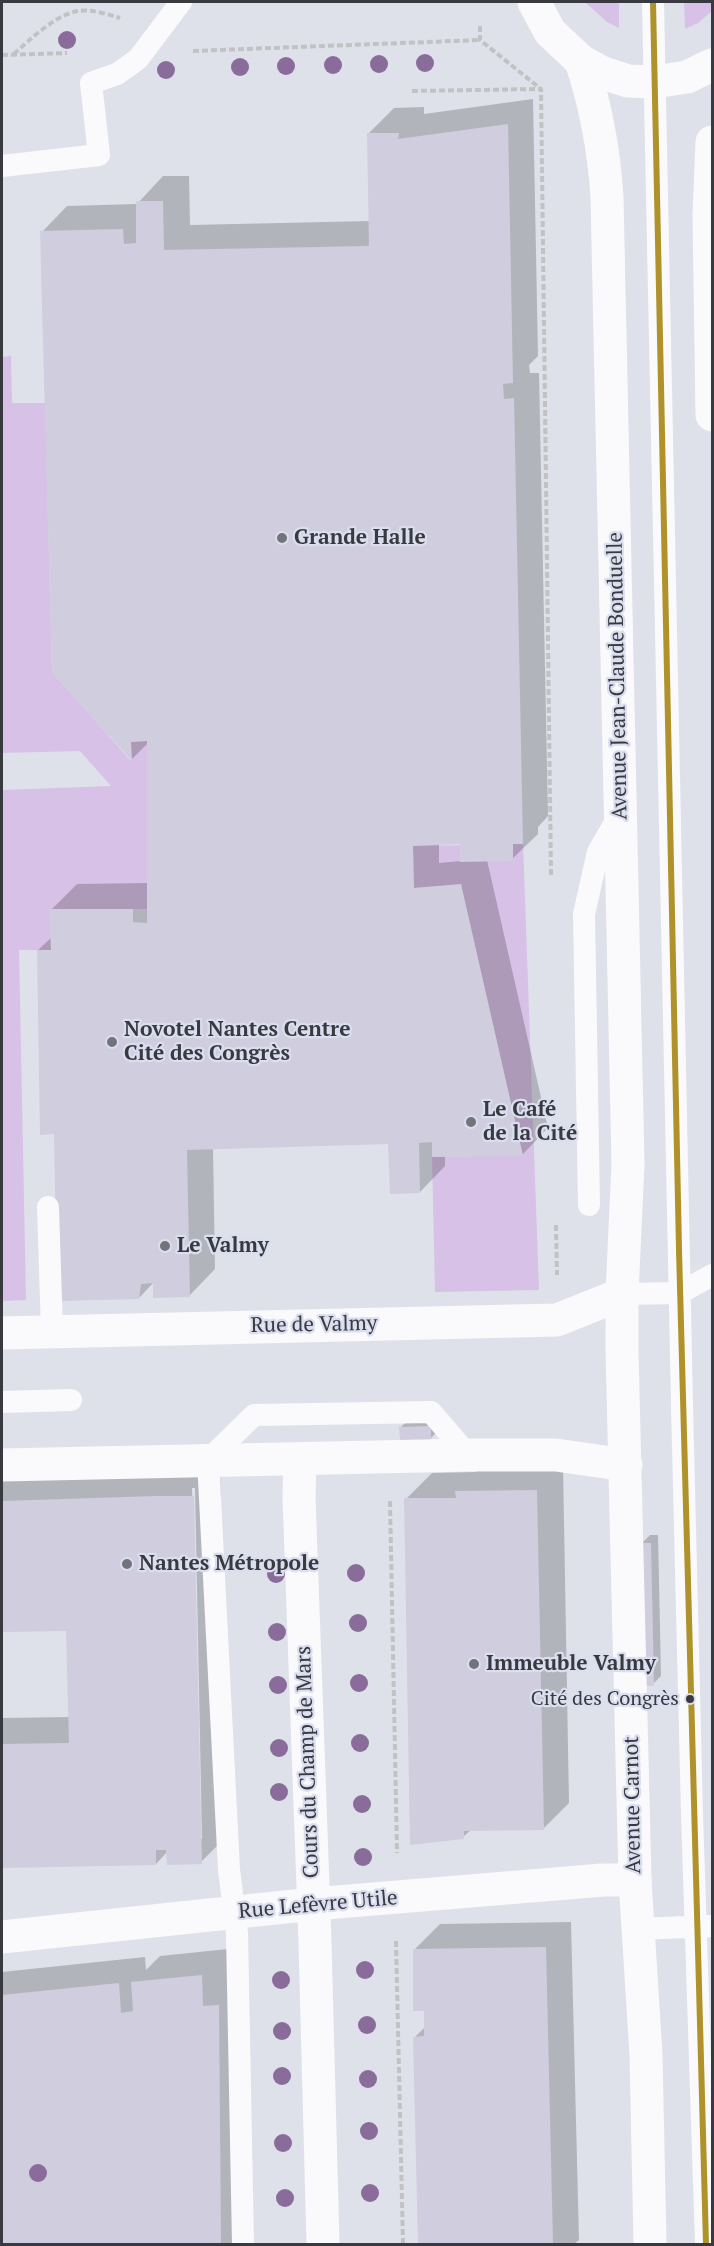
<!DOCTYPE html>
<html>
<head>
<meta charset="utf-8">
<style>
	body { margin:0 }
	#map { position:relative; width:714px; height:2246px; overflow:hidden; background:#dfe1ea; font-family:"PT Serif",serif }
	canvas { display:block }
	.frame { position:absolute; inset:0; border:3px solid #383a40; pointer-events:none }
</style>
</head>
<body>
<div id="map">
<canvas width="714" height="2246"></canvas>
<div class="frame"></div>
</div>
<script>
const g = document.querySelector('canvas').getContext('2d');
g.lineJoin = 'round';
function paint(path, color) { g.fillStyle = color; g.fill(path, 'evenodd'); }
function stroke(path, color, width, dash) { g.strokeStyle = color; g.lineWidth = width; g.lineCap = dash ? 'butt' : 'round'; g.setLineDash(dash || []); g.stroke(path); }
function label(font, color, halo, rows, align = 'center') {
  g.font = font + ' "PT Serif",serif'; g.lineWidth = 4.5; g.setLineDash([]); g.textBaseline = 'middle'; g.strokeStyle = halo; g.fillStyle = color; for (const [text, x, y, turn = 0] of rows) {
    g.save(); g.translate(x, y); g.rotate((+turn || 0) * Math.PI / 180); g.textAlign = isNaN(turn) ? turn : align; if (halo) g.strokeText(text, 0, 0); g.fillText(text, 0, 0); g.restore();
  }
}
const green = new Path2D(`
	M 585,2 L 619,2 L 619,28 L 607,22 Z
	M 684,2 L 712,2 L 712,11 L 698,23 L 685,29 Z
	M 11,356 L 12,403 L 45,403 L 52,672 L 131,761 L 131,742 L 147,741 L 148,909 L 50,909 L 51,950 L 19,950 L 26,1300 L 2,1301 L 2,790 L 111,786 L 80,751 L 2,753 L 2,357 Z
	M 523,844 L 539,1290 L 435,1292 L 432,1157 L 523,1155 L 461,885 L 414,888 L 413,846 Z`);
const shadow = new Path2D(`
	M 533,99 L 538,356 L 529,365 L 530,373 L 539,373 L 548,816 L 538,827 L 538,834 L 512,859 L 487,860 L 548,1128 L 523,1154 L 445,1155 L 445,1166 L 420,1192 L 390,1143 L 213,1148 L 215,1269 L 190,1295 L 154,1282 L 139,1298 L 55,1133 L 38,950 L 52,937 L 51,910 L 77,884 L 149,883 L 148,743 L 132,759 L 53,672 L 42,232 L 67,206 L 137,204 L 163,176 L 189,176 L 190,225 L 370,221 L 369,133 L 394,108 L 424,107 L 424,114 ZM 439,843 L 461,843 L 461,861 L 439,863 Z
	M 439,1418 L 439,1430 L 431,1438 L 401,1427 L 409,1419 Z
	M 563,1465 L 569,1803 L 543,1829 L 471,1830 L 463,1837 L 406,1499 L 432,1473 L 476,1472 L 482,1466 Z
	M 220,1470 L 228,1835 L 201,1862 L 168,1851 L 156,1864 L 2,1867 L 2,1718 L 70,1717 L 68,1630 L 2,1630 L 2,1475 ZM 192,1488 L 195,1488 L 202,1839 L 199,1839 Z
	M 650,1535 L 658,1535 L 661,1676 L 653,1684 L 642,1543 Z
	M 571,1922 L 579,2240 L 574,2244 L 419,2244 L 415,2037 L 425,2027 L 425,2010 L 414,1950 L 440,1924 Z
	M 228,1949 L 247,2244 L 2,2244 L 2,1972 L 145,1957 L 146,1970 L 160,1956 Z`);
const building = new Path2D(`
	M 508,124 L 513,383 L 503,384 L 504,399 L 514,398 L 523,844 L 513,844 L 513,861 L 460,862 L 460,844 L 413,846 L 414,888 L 461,884 L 523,1156 L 432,1157 L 432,1142 L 419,1143 L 420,1193 L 390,1194 L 388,1144 L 187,1150 L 190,1297 L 153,1298 L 153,1283 L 141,1284 L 139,1299 L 57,1301 L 54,1134 L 40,1135 L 37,950 L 51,950 L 49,909 L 133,909 L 133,922 L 147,923 L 147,741 L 131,742 L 132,761 L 52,673 L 40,231 L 123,229 L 124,244 L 136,243 L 136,201 L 163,201 L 164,250 L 369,246 L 367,133 L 399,133 L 398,139 Z
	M 431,1426 L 431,1440 L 400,1440 L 399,1427 Z
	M 537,1490 L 544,1830 L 464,1831 L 464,1839 L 410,1845 L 404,1498 L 456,1498 L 455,1491 Z
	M 157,1496 L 194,1496 L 202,1864 L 167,1865 L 166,1850 L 156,1850 L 156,1865 L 2,1868 L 2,1744 L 69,1743 L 66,1631 L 2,1632 L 2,1501 Z
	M 640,1543 L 651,1543 L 654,1686 L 643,1686 Z
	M 546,1947 L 553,2244 L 418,2244 L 413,2037 L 424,2036 L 424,2011 L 413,2011 L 413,1949 Z
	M 202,1975 L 203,2006 L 219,2005 L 221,2244 L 2,2244 L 2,1995 L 119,1983 L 121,2013 L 133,2011 L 131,1982 Z`);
const path = new Path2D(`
	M 480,26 L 480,40 L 541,89
	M 193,51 L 480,40
	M 14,54 C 29,40 57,14 78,11 C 91,9 107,14 120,18
	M 2,55 L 67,53
	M 412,91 L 541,89 L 551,876
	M 556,1225 L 557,1275
	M 390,1501 L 397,1853
	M 396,1941 L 403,2244`);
const lane = new Path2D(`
	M 653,2 L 682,1406 L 692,1814 L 706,2244
	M 2,166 L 99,155 L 91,83 L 117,74 L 138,59 L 181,2
	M 589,1205 L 584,914 L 598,852 L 620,814
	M 48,1207 L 52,1332
	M 622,1294 L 680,1293 L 712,1275
	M 2,1402 L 71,1400
	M 637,1929 L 712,1926
	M 243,2244 L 237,1933 L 229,1870 L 208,1460 L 254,1415 L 431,1412 L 468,1455`);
const street = new Path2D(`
	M 2,1333 L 557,1320 L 622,1294
	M 300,1459 L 299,1497 L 315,1943 L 323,2244
	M 2,1465 L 468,1455 L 556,1455 L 626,1465
	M 2,1937 L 313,1904 L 603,1880 L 635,1880`);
const secondary = new Path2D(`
	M 581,61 C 596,106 604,150 607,197 L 628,1164 L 622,1294 L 622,1351 L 635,1880 L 646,2055 L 650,2244
	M 712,142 L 709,215 L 712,415`);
const primary = new Path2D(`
	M 534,2 L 550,32 L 581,61 L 603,73 L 628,81 L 654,82 L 687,77 L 712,65`);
const bus1 = new Path2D(`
	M 653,2 C 668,749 682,1497 706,2244`);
const trees = [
	[67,40],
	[425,63],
	[379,64],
	[333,65],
	[286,66],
	[240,67],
	[166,70],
	[356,1573],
	[276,1574],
	[358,1623],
	[277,1632],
	[359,1683],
	[278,1685],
	[360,1743],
	[279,1748],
	[279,1792],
	[362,1804],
	[363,1857],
	[365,1970],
	[281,1980],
	[367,2025],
	[282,2031],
	[282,2076],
	[368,2079],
	[369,2131],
	[283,2143],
	[38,2173],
	[370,2193],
	[285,2198]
];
const markers = [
	[282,538,6,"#72747c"],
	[112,1042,6,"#72747c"],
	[471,1122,6,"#72747c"],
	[165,1246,6,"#72747c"],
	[127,1564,6,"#72747c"],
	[474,1664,6,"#72747c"],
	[690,1699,5,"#383a40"]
];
const busNames = [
	["Cité des Congrès",679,1699]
];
const poiNames = [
	["Grande Halle",294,538],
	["Novotel Nantes Centre",124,1030],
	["Cité des Congrès",124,1054],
	["Le Café",483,1110],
	["de la Cité",483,1134],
	["Le Valmy",177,1246],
	["Nantes Métropole",139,1564],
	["Immeuble Valmy",486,1664]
];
const streetNames = [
	["Avenue Jean-Claude Bonduelle",618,676,-91],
	["Rue de Valmy",314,1325,-1],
	["Cours du Champ de Mars",308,1762,-92],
	["Avenue Carnot",633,1805,-91],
	["Rue Lefèvre Utile",318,1905,-5]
];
paint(green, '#d7c1e6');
paint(shadow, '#0003');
paint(building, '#cfcdde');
stroke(path, '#c2c2c4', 4, [6, 3]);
stroke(lane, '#fafafc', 22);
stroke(street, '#fafafc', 33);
stroke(secondary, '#fafafc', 33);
stroke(primary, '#fafafc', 33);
stroke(bus1, '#af922a', 6);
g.fillStyle = '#8a6c9a';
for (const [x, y] of trees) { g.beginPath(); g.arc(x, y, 9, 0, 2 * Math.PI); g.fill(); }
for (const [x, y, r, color] of markers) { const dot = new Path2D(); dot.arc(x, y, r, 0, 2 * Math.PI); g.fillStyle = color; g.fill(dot); stroke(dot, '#dadeef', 2); }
label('20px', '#383a40', '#dadeef', busNames, 'right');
label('bold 21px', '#383a40', '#dadeef', poiNames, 'left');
label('21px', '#383a40', '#dadeef', streetNames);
</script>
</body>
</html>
